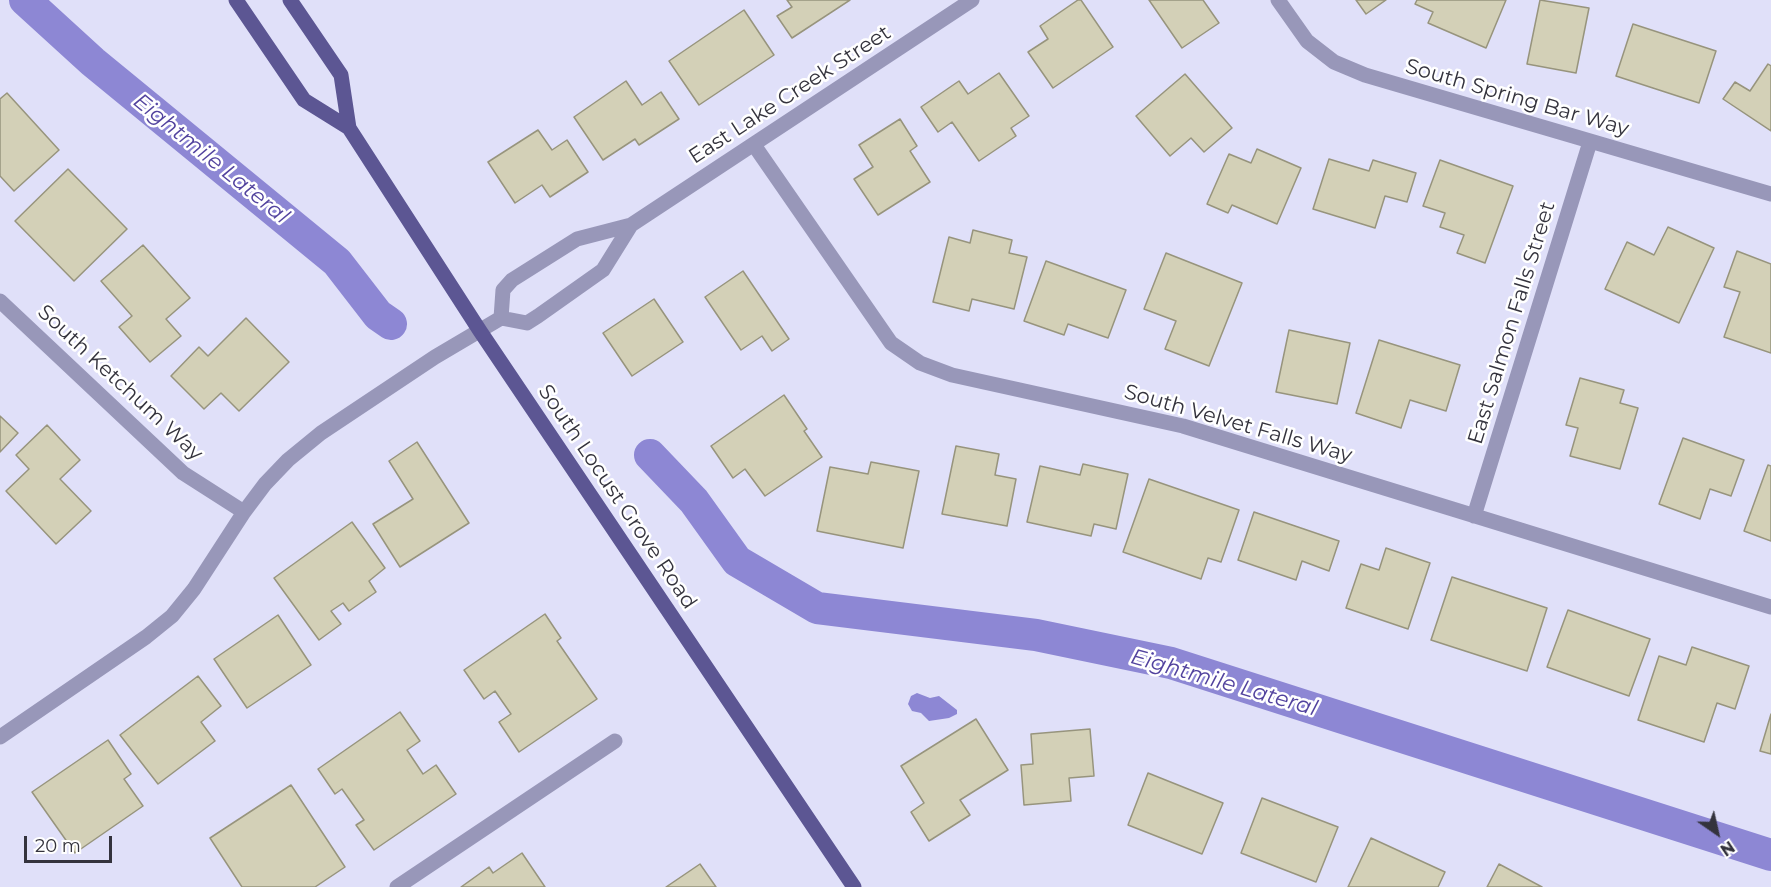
<!DOCTYPE html>
<html>
<head>
<meta charset="utf-8">
<style>
	body { margin:0 }
	#map { position:relative; width:1771px; height:887px; overflow:hidden; background:#e0e0f9; font-family:Montserrat,sans-serif }
	canvas { display:block }
	.north { position:absolute; left:1687px; top:803px; width:60px; height:60px; -webkit-text-stroke:4px #fff; paint-order:stroke; rotate:146deg; font-size:16px; font-weight:700; line-height:24px; text-align:center; color:#34333d }
	.north::after { content:''; display:block; margin:auto; width:21px; height:27px; background:#34333d; clip-path:polygon(50% 0,100% 100%,50% 72%,0 100%) }
	.scale { position:absolute; left:24px; top:836px; width:88px; height:27px; box-sizing:border-box; border:3px solid #34333d; border-top:0; padding-left:8px; font-size:18px; line-height:21px; white-space:nowrap; color:#34333d; -webkit-text-stroke:4px #fff; paint-order:stroke }
</style>
</head>
<body>
<div id="map">
<canvas width="1771" height="887"></canvas>
<div class="north">N</div>
<div class="scale">20 m</div>
</div>
<script>
const g = document.querySelector('canvas').getContext('2d');
g.lineJoin = 'round';
function paint(path, color) { g.fillStyle = color; g.fill(path, 'evenodd'); }
function stroke(path, color, width, dash) { g.strokeStyle = color; g.lineWidth = width; g.lineCap = dash ? 'butt' : 'round'; g.setLineDash(dash || []); g.stroke(path); }
function label(font, color, halo, rows, align = 'center') {
  g.font = font + ' Montserrat,sans-serif'; g.lineWidth = 5; g.setLineDash([]); g.textBaseline = 'middle'; g.strokeStyle = halo; g.fillStyle = color; for (const [text, x, y, turn = 0] of rows) {
    g.save(); g.translate(x, y); g.rotate((+turn || 0) * Math.PI / 180); g.textAlign = isNaN(turn) ? turn : align; if (halo) g.strokeText(text, 0, 0); g.fillText(text, 0, 0); g.restore();
  }
}
const water = new Path2D(`
	M 917,693 L 930,698 L 939,696 L 957,710 L 957,714 L 949,718 L 929,721 L 921,713 L 912,711 L 908,704 L 911,696 Z`);
const canal = new Path2D(`
	M 25,0 L 93,62 L 337,262 L 378,315 L 391,324
	M 650,455 L 694,501 L 737,561 L 817,608 L 1036,635 L 1171,663 L 1771,855`);
const building = new Path2D(`
	M 787,0 L 850,0 L 792,38 L 777,16 L 792,7 Z
	M 1078,0 L 1081,0 L 1113,47 L 1053,88 L 1028,52 L 1048,39 L 1040,26 Z
	M 1149,0 L 1203,0 L 1219,23 L 1182,48 Z
	M 1356,0 L 1386,0 L 1366,14 Z
	M 1417,0 L 1506,0 L 1486,48 L 1428,23 L 1433,12 L 1415,4 Z
	M 1540,0 L 1589,8 L 1576,73 L 1527,64 Z
	M 744,10 L 774,55 L 699,105 L 669,61 Z
	M 1633,24 L 1716,51 L 1699,103 L 1616,76 Z
	M 1768,64 L 1771,66 L 1771,131 L 1723,99 L 1735,82 L 1750,91 Z
	M 999,73 L 1029,116 L 1011,128 L 1016,136 L 979,161 L 952,122 L 938,132 L 921,107 L 959,81 L 968,94 Z
	M 1185,74 L 1232,128 L 1204,152 L 1191,138 L 1170,156 L 1136,116 Z
	M 626,81 L 642,105 L 661,92 L 679,119 L 639,145 L 635,139 L 603,160 L 574,117 Z
	M 7,93 L 59,150 L 14,191 L 0,176 L 0,99 Z
	M 900,119 L 917,146 L 910,151 L 930,182 L 878,215 L 854,179 L 873,167 L 859,145 Z
	M 538,130 L 552,150 L 567,140 L 588,172 L 550,197 L 542,185 L 515,203 L 488,162 Z
	M 1257,149 L 1301,168 L 1277,224 L 1232,205 L 1228,213 L 1207,204 L 1229,154 L 1251,163 Z
	M 1329,159 L 1369,171 L 1373,160 L 1416,173 L 1407,202 L 1385,196 L 1375,228 L 1313,209 Z
	M 1440,160 L 1513,186 L 1485,263 L 1457,253 L 1464,235 L 1440,227 L 1445,213 L 1423,206 Z
	M 68,169 L 127,229 L 74,281 L 15,221 Z
	M 1668,227 L 1714,248 L 1679,323 L 1605,289 L 1627,242 L 1654,255 Z
	M 973,230 L 1012,240 L 1009,253 L 1027,257 L 1014,309 L 972,299 L 969,311 L 933,302 L 949,237 L 970,243 Z
	M 143,245 L 190,298 L 166,319 L 181,336 L 150,362 L 119,327 L 132,316 L 101,281 Z
	M 1737,251 L 1771,264 L 1771,353 L 1724,337 L 1740,292 L 1724,287 Z
	M 1166,253 L 1242,283 L 1209,366 L 1165,349 L 1176,321 L 1144,309 Z
	M 1046,261 L 1126,290 L 1108,338 L 1068,324 L 1064,335 L 1024,321 Z
	M 743,271 L 789,339 L 772,351 L 762,336 L 741,350 L 705,297 Z
	M 654,299 L 683,342 L 632,376 L 603,333 Z
	M 246,318 L 289,362 L 239,411 L 221,393 L 204,409 L 171,376 L 199,347 L 208,356 Z
	M 1289,330 L 1350,343 L 1337,404 L 1276,392 Z
	M 1379,340 L 1460,365 L 1446,411 L 1410,400 L 1401,428 L 1356,413 Z
	M 1580,378 L 1624,390 L 1620,403 L 1638,408 L 1620,469 L 1570,456 L 1578,428 L 1566,425 Z
	M 784,395 L 807,429 L 804,431 L 822,457 L 765,496 L 745,469 L 733,478 L 711,446 Z
	M 0,416 L 18,433 L 0,452 Z
	M 47,425 L 80,460 L 60,479 L 91,511 L 56,544 L 6,491 L 29,469 L 16,455 Z
	M 1683,438 L 1744,460 L 1731,496 L 1710,489 L 1700,519 L 1659,504 Z
	M 417,442 L 469,523 L 400,567 L 373,524 L 413,499 L 389,461 Z
	M 956,446 L 999,454 L 995,475 L 1016,479 L 1007,526 L 942,514 Z
	M 871,462 L 919,471 L 903,548 L 817,531 L 830,467 L 868,474 Z
	M 1083,464 L 1128,474 L 1116,529 L 1094,524 L 1091,536 L 1027,522 L 1040,466 L 1080,475 Z
	M 1768,465 L 1771,466 L 1771,541 L 1744,531 Z
	M 1149,479 L 1239,510 L 1221,562 L 1208,558 L 1201,579 L 1123,552 Z
	M 1254,512 L 1339,541 L 1329,571 L 1302,561 L 1296,580 L 1238,560 Z
	M 352,522 L 385,568 L 369,581 L 376,592 L 349,611 L 343,603 L 331,611 L 341,624 L 319,640 L 274,578 Z
	M 1386,548 L 1430,563 L 1408,629 L 1346,608 L 1361,564 L 1379,570 Z
	M 1452,577 L 1547,608 L 1527,671 L 1431,640 Z
	M 1568,610 L 1650,639 L 1629,696 L 1547,667 Z
	M 545,614 L 561,638 L 557,641 L 597,699 L 519,752 L 499,722 L 511,714 L 495,691 L 484,699 L 464,670 Z
	M 278,615 L 311,665 L 247,708 L 214,659 Z
	M 1692,647 L 1749,666 L 1735,709 L 1717,703 L 1704,742 L 1638,720 L 1659,656 L 1686,665 Z
	M 198,676 L 221,706 L 201,722 L 215,741 L 158,784 L 120,735 Z
	M 400,712 L 420,741 L 407,750 L 423,774 L 436,765 L 456,794 L 374,850 L 356,825 L 364,820 L 342,789 L 335,794 L 318,769 Z
	M 1771,714 L 1771,754 L 1760,751 Z
	M 976,719 L 1008,770 L 960,800 L 970,815 L 929,841 L 911,812 L 924,803 L 901,766 Z
	M 1090,729 L 1094,776 L 1069,778 L 1071,801 L 1024,805 L 1021,765 L 1033,764 L 1031,734 Z
	M 108,740 L 131,774 L 124,779 L 143,806 L 75,853 L 32,792 Z
	M 1148,773 L 1223,803 L 1202,854 L 1128,825 Z
	M 291,785 L 345,867 L 315,887 L 242,887 L 210,838 Z
	M 1262,798 L 1338,827 L 1316,882 L 1241,853 Z
	M 1371,838 L 1445,872 L 1438,887 L 1348,887 Z
	M 522,853 L 545,887 L 461,887 L 489,867 L 493,873 Z
	M 700,864 L 716,887 L 666,887 Z
	M 1499,864 L 1542,887 L 1487,887 Z`);
const minor = new Path2D(`
	M 1278,0 L 1307,41 L 1334,62 L 1365,75 L 1771,194
	M 754,145 L 891,343 L 920,363 L 952,375 L 1183,426 L 1771,607
	M 0,301 L 183,473 L 244,512
	M 501,318 L 503,290 L 512,280 L 577,239 L 631,225 L 972,0
	M 1474,516 L 1590,142
	M 0,737 L 146,637 L 172,616 L 194,589 L 244,512 L 265,484 L 288,460 L 321,433 L 435,357 L 501,318 L 527,323 L 538,316 L 603,270 L 631,225
	M 397,887 L 615,741`);
const major = new Path2D(`
	M 236,0 L 304,100 L 349,128 L 341,75 L 290,0
	M 349,128 L 480,331 L 854,887`);
const streetNames = [
	["East Lake Creek Street",790,95,-33],
	["South Spring Bar Way",1517,98,16],
	["East Salmon Falls Street",1512,323,-73],
	["South Ketchum Way",120,383,43],
	["South Velvet Falls Way",1238,424,16],
	["South Locust Grove Road",617,497,56]
];
const waterNames = [
	["Eightmile Lateral",211,159,39],
	["Eightmile Lateral",1224,683,16]
];
paint(water, '#8d87d4');
stroke(canal, '#8d87d4', 32);
paint(building, '#d3d0b7');
stroke(building, '#97947d', 1.5);
stroke(minor, '#9897b9', 15);
stroke(major, '#5c5693', 15);
label('21px', '#34333d', '#fff', streetNames);
label('italic 22px', '#52439e', '#fff', waterNames);
</script>
</body>
</html>
